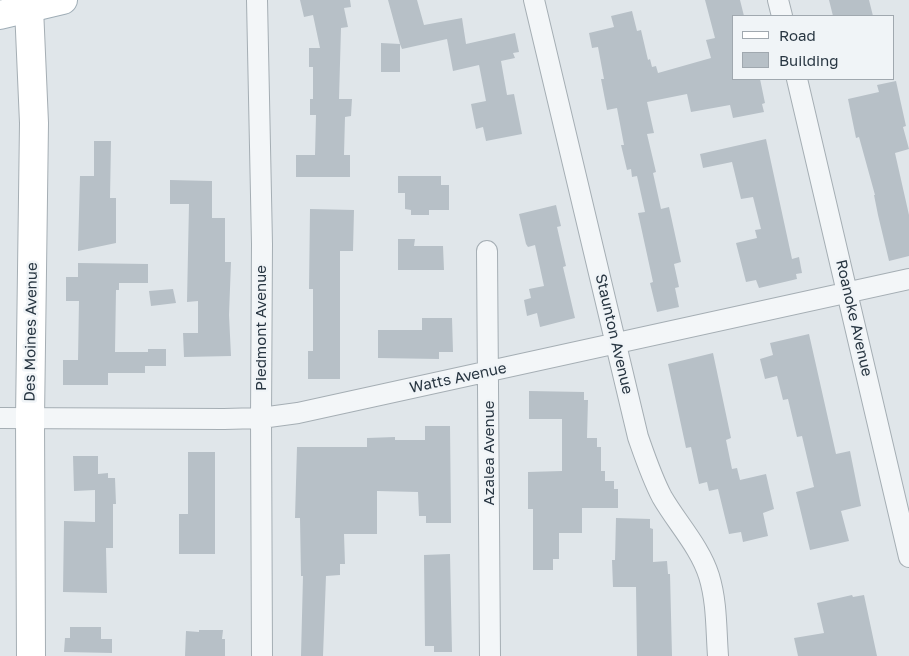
<!DOCTYPE html>
<html>
<head>
<meta charset="utf-8">
<style>
	body { margin:0 }
	#map { position:relative; width:909px; height:656px; overflow:hidden; background:#e0e6ea; font-family:"Golos Text",sans-serif }
	canvas { display:block }
	.legend { position:absolute; left:732px; top:15px; width:162px; height:65px; box-sizing:border-box; background:#f0f4f7; border:1px solid #a0a8af; margin:0; padding:6px 9px; list-style:none; font-size:15px; color:#283642 }
	.legend li { display:flex; align-items:center; gap:10px; height:25px }
	.legend b { width:25px; border:1px solid #a0a8af }
</style>
</head>
<body>
<div id="map">
<canvas width="909" height="656"></canvas>
<ul class="legend">
<li><b style="height:6px;background:#fff"></b>Road</li>
<li><b style="height:14px;background:#b7c0c7"></b>Building</li>
</ul>
</div>
<script>
const g = document.querySelector('canvas').getContext('2d');
g.lineJoin = 'round';
function paint(path, color) { g.fillStyle = color; g.fill(path, 'evenodd'); }
function stroke(path, color, width, dash) { g.strokeStyle = color; g.lineWidth = width; g.lineCap = dash ? 'butt' : 'round'; g.setLineDash(dash || []); g.stroke(path); }
function label(font, color, halo, rows, align = 'center') {
  g.font = font + ' "Golos Text",sans-serif'; g.lineWidth = 5; g.setLineDash([]); g.textBaseline = 'middle'; g.strokeStyle = halo; g.fillStyle = color; for (const [text, x, y, turn = 0] of rows) {
    g.save(); g.translate(x, y); g.rotate((+turn || 0) * Math.PI / 180); g.textAlign = isNaN(turn) ? turn : align; if (halo) g.strokeText(text, 0, 0); g.fillText(text, 0, 0); g.restore();
  }
}
const building = new Path2D(`
	M 300,0 L 350,0 L 351,7 L 344,8 L 348,27 L 341,28 L 339,99 L 352,99 L 351,116 L 345,117 L 344,155 L 350,155 L 350,177 L 296,177 L 296,155 L 315,155 L 316,115 L 310,115 L 310,99 L 313,99 L 313,67 L 309,67 L 309,48 L 320,48 L 313,15 L 304,17 Z
	M 388,0 L 417,0 L 424,25 L 462,18 L 466,44 L 515,33 L 519,52 L 513,53 L 515,58 L 501,61 L 507,95 L 514,94 L 522,134 L 486,141 L 483,127 L 476,129 L 471,104 L 486,101 L 479,65 L 453,71 L 447,39 L 402,49 L 400,44 L 400,72 L 381,72 L 381,43 L 400,44 Z
	M 705,0 L 740,0 L 744,16 L 733,16 L 733,79 L 760,79 L 765,103 L 762,104 L 764,112 L 733,118 L 730,105 L 691,112 L 687,94 L 647,102 L 654,133 L 647,134 L 656,172 L 653,173 L 661,209 L 669,207 L 681,262 L 674,264 L 679,287 L 675,288 L 679,307 L 657,312 L 650,283 L 653,282 L 638,213 L 645,212 L 637,176 L 632,177 L 631,169 L 627,170 L 621,145 L 624,145 L 617,108 L 607,110 L 601,79 L 604,79 L 598,47 L 592,48 L 589,33 L 614,27 L 611,16 L 632,11 L 637,31 L 641,30 L 648,60 L 650,59 L 652,67 L 656,66 L 658,73 L 711,58 L 706,40 L 715,38 Z
	M 829,0 L 869,0 L 873,16 L 833,16 Z
	M 896,81 L 906,126 L 903,127 L 909,149 L 895,153 L 909,215 L 909,256 L 889,261 L 878,215 L 874,195 L 875,195 L 859,137 L 856,138 L 848,99 L 879,92 L 877,85 Z
	M 766,139 L 792,259 L 799,257 L 802,273 L 796,274 L 797,279 L 759,288 L 756,280 L 746,282 L 736,243 L 757,238 L 755,230 L 761,229 L 753,197 L 741,199 L 732,162 L 703,168 L 700,154 Z
	M 94,141 L 111,141 L 110,198 L 116,198 L 116,243 L 78,251 L 80,176 L 94,176 Z
	M 398,176 L 441,176 L 441,185 L 449,185 L 449,210 L 429,210 L 429,215 L 411,215 L 411,210 L 405,209 L 405,193 L 398,193 Z
	M 170,180 L 212,181 L 212,218 L 225,218 L 225,262 L 231,262 L 229,315 L 231,356 L 184,357 L 183,333 L 198,333 L 198,301 L 187,302 L 189,204 L 170,204 Z
	M 556,205 L 561,226 L 557,227 L 566,266 L 563,267 L 575,318 L 540,327 L 537,313 L 527,316 L 524,300 L 531,298 L 529,289 L 544,286 L 535,245 L 528,247 L 526,244 L 519,214 Z
	M 310,209 L 354,210 L 353,251 L 340,251 L 340,379 L 308,379 L 308,351 L 313,351 L 313,289 L 309,289 Z
	M 398,239 L 415,239 L 414,246 L 443,246 L 444,270 L 398,270 Z
	M 78,263 L 148,264 L 148,283 L 119,283 L 119,290 L 116,290 L 115,352 L 148,352 L 148,349 L 166,349 L 166,366 L 145,366 L 145,373 L 108,373 L 108,385 L 63,385 L 63,360 L 78,360 L 79,301 L 66,301 L 66,277 L 78,277 Z
	M 173,289 L 176,303 L 151,306 L 149,291 Z
	M 422,318 L 452,318 L 453,352 L 439,352 L 439,359 L 378,358 L 378,330 L 422,330 Z
	M 809,334 L 836,454 L 850,451 L 861,506 L 841,511 L 849,541 L 810,550 L 796,492 L 814,487 L 802,436 L 797,437 L 788,399 L 783,400 L 777,376 L 765,379 L 760,359 L 773,355 L 770,343 Z
	M 713,353 L 731,438 L 726,440 L 732,469 L 737,468 L 740,480 L 766,474 L 774,509 L 763,513 L 768,536 L 743,542 L 741,532 L 729,534 L 718,489 L 709,491 L 707,482 L 699,484 L 691,447 L 686,448 L 668,364 Z
	M 529,391 L 584,392 L 584,400 L 588,400 L 587,438 L 597,438 L 597,447 L 601,447 L 601,471 L 605,471 L 605,481 L 614,481 L 614,489 L 618,489 L 618,508 L 582,508 L 582,533 L 559,533 L 559,559 L 553,559 L 553,570 L 533,570 L 533,509 L 528,509 L 528,472 L 562,471 L 562,419 L 529,419 Z
	M 425,426 L 450,426 L 451,523 L 426,523 L 426,516 L 419,516 L 418,492 L 377,491 L 377,534 L 344,534 L 345,564 L 340,564 L 340,575 L 326,576 L 323,656 L 301,656 L 303,576 L 301,576 L 300,518 L 295,518 L 297,447 L 367,447 L 367,438 L 395,437 L 395,440 L 425,440 Z
	M 188,452 L 215,452 L 215,554 L 179,554 L 179,514 L 188,514 Z
	M 73,456 L 98,456 L 98,474 L 108,473 L 108,478 L 115,478 L 116,504 L 113,504 L 113,548 L 106,548 L 107,593 L 63,592 L 64,521 L 95,522 L 95,490 L 74,491 Z
	M 616,518 L 650,519 L 650,528 L 653,529 L 653,562 L 667,561 L 668,574 L 670,574 L 672,656 L 637,656 L 636,587 L 613,587 L 612,560 L 615,560 Z
	M 450,554 L 452,652 L 434,652 L 434,646 L 425,646 L 424,555 Z
	M 852,595 L 853,597 L 864,595 L 877,656 L 798,656 L 794,638 L 824,633 L 817,603 Z
	M 70,627 L 101,627 L 101,639 L 112,639 L 112,653 L 64,652 L 65,638 L 70,638 Z
	M 199,630 L 223,630 L 222,639 L 225,639 L 225,656 L 185,656 L 186,631 L 199,632 Z`);
const street = new Path2D(`
	M 257,0 L 262,244 L 261,418 L 262,656
	M 534,0 L 638,437 C 645,457 652,478 662,497 C 677,523 700,547 709,576 C 717,602 716,629 718,656
	M 778,0 L 782,16
	M 797,79 L 909,557
	M 487,251 L 490,656
	M 0,418 L 224,419 L 261,418 L 298,413 L 909,279`);
const secondary = new Path2D(`
	M 29,8 L 34,123 L 30,418 L 31,656`);
const primary = new Path2D(`
	M 0,15 L 63,0`);
const streetNames = [
	["Roanoke Avenue",854,318,77],
	["Piedmont Avenue",261,328,-90],
	["Des Moines Avenue",31,332,-89],
	["Staunton Avenue",614,334,77],
	["Watts Avenue",458,378,-12],
	["Azalea Avenue",489,453,-90]
];
paint(building, '#b7c0c7');
stroke(street, '#a5aeb4', 22);
stroke(secondary, '#a5aeb4', 30);
stroke(primary, '#9fadb6', 30);
stroke(street, '#f3f6f8', 20);
stroke(secondary, '#fff', 28);
stroke(primary, '#fff', 28);
label('15px', '#283642', '#f0f4f7', streetNames);
</script>
</body>
</html>
